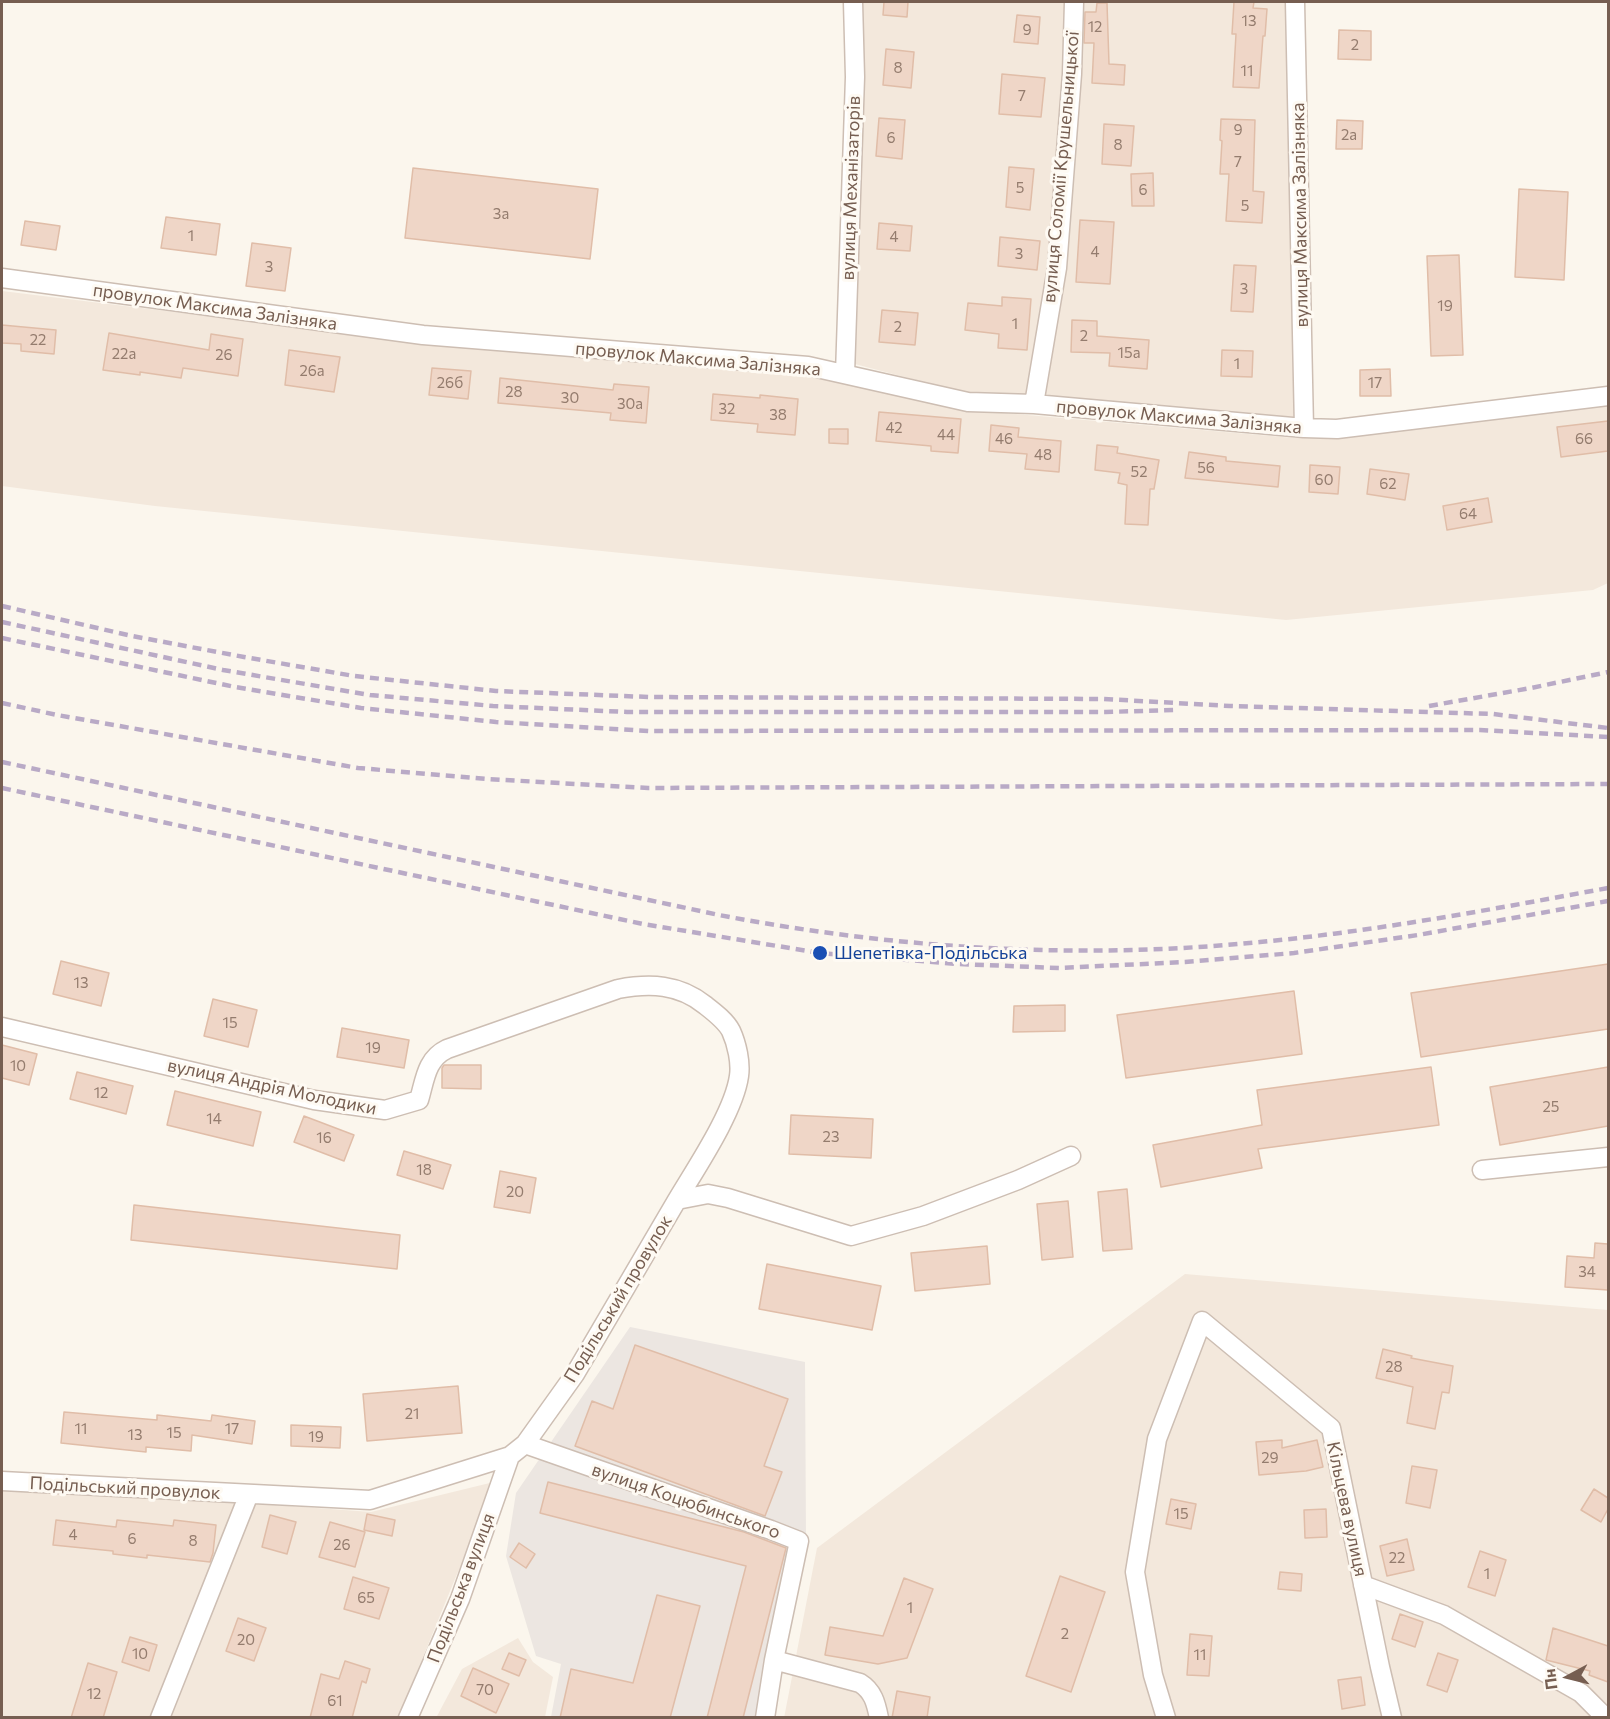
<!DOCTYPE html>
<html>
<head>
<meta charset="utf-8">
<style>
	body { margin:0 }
	#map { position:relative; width:1610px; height:1719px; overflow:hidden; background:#fbf6ed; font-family:Commissioner,sans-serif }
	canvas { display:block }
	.frame { position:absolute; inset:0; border:3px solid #765e51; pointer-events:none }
	.north { position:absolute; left:1538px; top:1647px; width:60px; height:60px; -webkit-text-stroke:4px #fefaf3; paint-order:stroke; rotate:263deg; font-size:16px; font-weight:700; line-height:24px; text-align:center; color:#765e51 }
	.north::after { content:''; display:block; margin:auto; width:21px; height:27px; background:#765e51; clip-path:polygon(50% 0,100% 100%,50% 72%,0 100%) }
</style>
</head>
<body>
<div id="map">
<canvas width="1610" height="1719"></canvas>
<div class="frame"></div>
<div class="north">Пн</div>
</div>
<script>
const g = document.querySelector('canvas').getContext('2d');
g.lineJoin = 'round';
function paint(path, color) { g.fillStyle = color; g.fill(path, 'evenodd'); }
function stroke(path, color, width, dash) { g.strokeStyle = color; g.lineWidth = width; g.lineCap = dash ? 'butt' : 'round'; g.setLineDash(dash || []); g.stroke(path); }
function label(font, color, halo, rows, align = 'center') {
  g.font = font + ' Commissioner,sans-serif'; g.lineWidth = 6; g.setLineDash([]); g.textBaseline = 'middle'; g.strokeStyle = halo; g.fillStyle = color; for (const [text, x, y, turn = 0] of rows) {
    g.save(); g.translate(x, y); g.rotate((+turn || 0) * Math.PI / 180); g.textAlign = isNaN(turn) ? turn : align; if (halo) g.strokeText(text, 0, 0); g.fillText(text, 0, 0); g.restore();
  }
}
const residential = new Path2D(`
	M 858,2 L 1286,2 L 1296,418 L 962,392 L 851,363 Z
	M 2,291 L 428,343 L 836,380 L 981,411 L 1294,438 L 1594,403 L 1608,398 L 1608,583 L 1593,590 L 1286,620 L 155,506 L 2,486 Z
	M 1185,1274 L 1608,1310 L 1608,1717 L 784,1718 L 817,1548 Z
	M 502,1480 L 457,1574 L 398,1718 L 2,1717 L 2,1485 L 371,1512 Z
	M 518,1638 L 533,1662 L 553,1677 L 545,1717 L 436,1718 L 462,1669 Z`);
const industrial = new Path2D(`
	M 630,1327 L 805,1362 L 806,1540 L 768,1717 L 551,1717 L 561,1664 L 536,1656 L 506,1556 L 516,1493 Z`);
const building = new Path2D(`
	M 884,2 L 908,2 L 907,17 L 883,15 Z
	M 1234,2 L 1254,2 L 1253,8 L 1267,9 L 1265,36 L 1263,36 L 1259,88 L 1233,87 L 1236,34 L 1232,34 Z
	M 1097,3 L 1107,3 L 1109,64 L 1125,65 L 1124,85 L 1092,83 L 1094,43 L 1084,43 L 1085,12 L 1096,12 Z
	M 1017,15 L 1040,17 L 1038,44 L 1014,42 Z
	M 1339,30 L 1371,31 L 1371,60 L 1338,59 Z
	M 886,49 L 914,52 L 911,88 L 883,85 Z
	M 1002,74 L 1045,78 L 1041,117 L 999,114 Z
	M 879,118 L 905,120 L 902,159 L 876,156 Z
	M 1221,119 L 1255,120 L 1253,191 L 1264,192 L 1262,223 L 1226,221 L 1229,174 L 1220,174 L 1222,141 L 1220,140 Z
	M 1337,120 L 1363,121 L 1362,149 L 1336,149 Z
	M 1104,124 L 1134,126 L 1131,166 L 1102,164 Z
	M 1009,167 L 1034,169 L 1030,210 L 1006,207 Z
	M 413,168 L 598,189 L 590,259 L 405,238 Z
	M 1153,173 L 1154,206 L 1132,206 L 1131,174 Z
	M 1519,189 L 1568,192 L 1564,280 L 1515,277 Z
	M 166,217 L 220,224 L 216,255 L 161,248 Z
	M 1080,220 L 1114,222 L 1110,284 L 1076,282 Z
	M 25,221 L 60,226 L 56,250 L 21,245 Z
	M 879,223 L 912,226 L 910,251 L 877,249 Z
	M 1000,237 L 1040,241 L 1037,270 L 998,266 Z
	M 252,243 L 291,248 L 285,291 L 246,286 Z
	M 1459,255 L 1463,355 L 1431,356 L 1427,256 Z
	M 1234,265 L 1256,266 L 1253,312 L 1231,311 Z
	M 1002,297 L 1031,299 L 1027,350 L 998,348 L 999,334 L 965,330 L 968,303 L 1002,306 Z
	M 882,310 L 918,313 L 915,345 L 879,342 Z
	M 1072,320 L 1097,321 L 1097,336 L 1149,340 L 1147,369 L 1109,366 L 1110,353 L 1071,352 Z
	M 2,325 L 56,330 L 54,354 L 21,351 L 21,344 L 2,343 Z
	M 109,333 L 209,350 L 211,334 L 243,339 L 238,376 L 183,368 L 181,378 L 140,372 L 140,375 L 103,370 Z
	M 289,350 L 340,357 L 334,392 L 285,385 Z
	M 1222,350 L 1253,351 L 1252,377 L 1221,376 Z
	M 432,368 L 471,371 L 468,399 L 429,395 Z
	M 1390,369 L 1391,396 L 1360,396 L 1360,370 Z
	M 500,378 L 613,390 L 614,384 L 649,387 L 646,423 L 610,420 L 611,413 L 498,403 Z
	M 713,394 L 760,398 L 760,395 L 798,399 L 795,435 L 757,432 L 758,424 L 711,420 Z
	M 879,412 L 961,419 L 958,453 L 931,451 L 931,446 L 876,441 Z
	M 1608,421 L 1608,451 L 1561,457 L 1557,427 Z
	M 991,425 L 1019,428 L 1018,437 L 1061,441 L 1059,472 L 1025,469 L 1027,454 L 989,451 Z
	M 829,429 L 848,429 L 848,444 L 829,443 Z
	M 1097,445 L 1118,447 L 1117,453 L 1159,460 L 1154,489 L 1150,489 L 1148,525 L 1125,524 L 1127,485 L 1118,483 L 1120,473 L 1095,470 Z
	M 1189,452 L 1226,457 L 1226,461 L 1280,466 L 1278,487 L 1185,478 Z
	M 1310,465 L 1340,467 L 1338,494 L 1309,492 Z
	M 1370,469 L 1409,474 L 1405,500 L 1367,494 Z
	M 1488,498 L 1492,522 L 1447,530 L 1443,506 Z
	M 61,961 L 109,973 L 101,1006 L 53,994 Z
	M 1608,964 L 1608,1029 L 1421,1057 L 1411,993 Z
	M 1294,991 L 1302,1054 L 1126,1078 L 1117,1015 Z
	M 213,999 L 257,1010 L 248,1047 L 204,1036 Z
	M 1065,1005 L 1065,1031 L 1013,1032 L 1014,1006 Z
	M 342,1028 L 409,1040 L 404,1068 L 337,1057 Z
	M 2,1045 L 37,1054 L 29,1085 L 2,1078 Z
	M 444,1065 L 481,1065 L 481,1089 L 442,1088 L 442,1068 Z
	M 1431,1067 L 1439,1125 L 1258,1149 L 1262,1168 L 1161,1187 L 1153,1145 L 1262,1125 L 1257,1090 Z
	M 1608,1067 L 1608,1126 L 1500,1145 L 1490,1087 Z
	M 77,1072 L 133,1086 L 126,1114 L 70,1099 Z
	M 175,1091 L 261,1112 L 253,1146 L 167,1125 Z
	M 791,1115 L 873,1119 L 871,1158 L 789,1154 Z
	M 304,1116 L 354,1135 L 344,1161 L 294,1142 Z
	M 404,1151 L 451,1165 L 443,1189 L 397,1175 Z
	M 500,1171 L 536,1178 L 530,1213 L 494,1207 Z
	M 1127,1189 L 1132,1249 L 1103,1251 L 1098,1192 Z
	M 1068,1201 L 1073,1257 L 1042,1260 L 1037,1204 Z
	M 134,1205 L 400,1235 L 397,1269 L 131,1240 Z
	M 1595,1243 L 1608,1244 L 1608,1290 L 1565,1287 L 1567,1256 L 1594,1258 Z
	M 987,1246 L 990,1284 L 915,1291 L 911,1253 Z
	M 767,1264 L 881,1286 L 872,1330 L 759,1309 Z
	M 635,1345 L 788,1399 L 764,1466 L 782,1472 L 765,1516 L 575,1446 L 592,1401 L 613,1409 Z
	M 1383,1349 L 1412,1356 L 1411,1358 L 1453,1366 L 1449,1393 L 1442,1392 L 1435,1429 L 1407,1423 L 1413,1387 L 1376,1378 Z
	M 458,1386 L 462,1433 L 367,1441 L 363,1394 Z
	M 64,1412 L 157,1420 L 157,1415 L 211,1421 L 212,1415 L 255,1421 L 252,1444 L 192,1435 L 191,1451 L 146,1447 L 146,1452 L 61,1443 Z
	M 291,1425 L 341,1427 L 340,1448 L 291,1446 Z
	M 1282,1440 L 1282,1448 L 1317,1440 L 1323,1467 L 1306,1471 L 1259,1475 L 1256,1442 Z
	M 1412,1466 L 1437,1470 L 1430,1508 L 1406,1503 Z
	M 548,1482 L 744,1532 L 786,1548 L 743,1718 L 707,1718 L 746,1566 L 540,1513 Z
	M 1594,1489 L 1608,1498 L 1608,1509 L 1601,1522 L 1581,1510 Z
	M 1171,1499 L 1196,1504 L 1191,1529 L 1166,1524 Z
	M 1326,1509 L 1327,1537 L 1305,1538 L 1304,1510 Z
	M 367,1514 L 395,1520 L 392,1536 L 364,1530 Z
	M 270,1515 L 296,1522 L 287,1554 L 262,1547 Z
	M 56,1520 L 116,1527 L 117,1520 L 173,1526 L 174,1520 L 216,1525 L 213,1553 L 210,1562 L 147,1555 L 147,1558 L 113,1554 L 113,1551 L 53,1545 Z
	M 330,1522 L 365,1532 L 355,1567 L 319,1557 Z
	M 1407,1539 L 1414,1570 L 1387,1576 L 1380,1546 Z
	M 519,1543 L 535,1554 L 526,1568 L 510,1557 Z
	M 1480,1551 L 1506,1560 L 1495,1596 L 1468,1587 Z
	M 1280,1572 L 1302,1574 L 1301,1591 L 1278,1589 Z
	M 1060,1576 L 1105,1592 L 1071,1692 L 1026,1676 Z
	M 353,1577 L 389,1588 L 379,1619 L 344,1609 Z
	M 904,1578 L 933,1589 L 907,1658 L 878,1664 L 825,1655 L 830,1627 L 883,1636 Z
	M 657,1595 L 700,1606 L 670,1718 L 560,1718 L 571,1669 L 633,1683 Z
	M 1400,1614 L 1423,1622 L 1415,1647 L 1392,1639 Z
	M 238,1618 L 266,1628 L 254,1661 L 226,1651 Z
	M 1553,1628 L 1608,1646 L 1608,1682 L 1589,1675 L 1590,1671 L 1546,1660 Z
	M 1190,1634 L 1212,1636 L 1209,1676 L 1187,1675 Z
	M 130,1637 L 157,1645 L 149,1671 L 122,1662 Z
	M 509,1653 L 526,1660 L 519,1676 L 502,1669 Z
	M 1438,1653 L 1458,1660 L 1447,1692 L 1427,1685 Z
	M 345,1661 L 370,1669 L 366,1683 L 362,1681 L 352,1718 L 310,1718 L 321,1674 L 339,1679 Z
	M 88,1663 L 117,1672 L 103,1718 L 71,1718 Z
	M 473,1668 L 509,1684 L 496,1713 L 461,1696 Z
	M 1361,1677 L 1365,1705 L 1342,1709 L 1338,1680 Z
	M 897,1691 L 930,1697 L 927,1718 L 892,1718 Z`);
const minor = new Path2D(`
	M 1295,2 L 1304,428
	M 2,278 L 423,335 L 808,366 L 968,402 L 1034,404 L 1304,428 L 1337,429 L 1608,396
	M 845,374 L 855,77 L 853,2
	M 1034,404 L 1057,268 L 1072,74 L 1074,2
	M 2,1027 L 314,1100 L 385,1110 L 419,1100 C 425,1080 426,1059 447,1049 L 618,989 C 650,983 679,984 705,1005 C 714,1012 726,1021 731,1031 C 737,1044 741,1063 739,1076 C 734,1112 696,1168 677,1200
	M 1482,1170 L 1608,1157
	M 525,1444 L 771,1530 L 799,1541 L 774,1660 L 765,1718
	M 2,1481 L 370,1500 L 510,1456 L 525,1444 L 575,1374 L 677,1200 L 708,1194 L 728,1198 L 851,1236 L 923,1216 L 1018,1180 L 1071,1156
	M 1363,1585 L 1444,1615 L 1581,1693 L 1606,1718
	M 774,1660 L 860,1683 C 873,1691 876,1703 879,1718
	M 160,1718 L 249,1494
	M 408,1718 L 460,1599 L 510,1456
	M 1166,1718 L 1153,1675 L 1135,1572 L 1157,1439 L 1202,1321 L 1331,1428 L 1380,1667 L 1392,1718`);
const rail = new Path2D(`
	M 2,606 L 132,636 L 244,657 L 354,676 L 496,691 L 649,697 L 1104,699 L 1230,706 L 1493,714 L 1608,728
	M 2,622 L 223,670 L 370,695 L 493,706 L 627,712 L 1106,712 L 1176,710
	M 2,638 L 235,687 L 361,708 L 496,722 L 649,731 L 1480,730 L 1608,737
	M 2,703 L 57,715 L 358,768 L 487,779 L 648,788 L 1608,784
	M 1429,706 L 1531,688 L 1608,672
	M 2,762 L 719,915 C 897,949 1079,960 1260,942 C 1377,931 1493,909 1608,888
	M 2,788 L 643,924 L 820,953 L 958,964 L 1059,968 L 1185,962 L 1294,953 L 1418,935 L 1608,901`);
const markers = [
	[820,953,8,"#1a4fb4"]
];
const numberNames = [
	["13",1249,21],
	["12",1095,27],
	["9",1027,30],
	["2",1355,45],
	["8",898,68],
	["11",1247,71],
	["7",1022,96],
	["9",1238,130],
	["2а",1349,135],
	["6",891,138],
	["8",1118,145],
	["7",1238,162],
	["5",1020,188],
	["6",1143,190],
	["5",1245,206],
	["3а",501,214],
	["1",191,236],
	["4",894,237],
	["4",1095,252],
	["3",1019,254],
	["3",269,267],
	["3",1244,289],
	["19",1445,306],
	["1",1015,324],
	["2",898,327],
	["2",1084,336],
	["22",38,340],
	["15а",1129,353],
	["22а",124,354],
	["26",224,355],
	["1",1237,364],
	["26а",312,371],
	["26б",450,383],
	["17",1375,383],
	["28",514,392],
	["30",570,398],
	["30а",630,404],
	["32",727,409],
	["38",778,415],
	["42",894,428],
	["44",946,435],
	["46",1004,439],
	["66",1584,439],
	["48",1043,455],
	["56",1206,468],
	["52",1139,472],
	["60",1324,480],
	["62",1388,484],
	["64",1468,514],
	["13",81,983],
	["15",230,1023],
	["19",373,1048],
	["10",18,1066],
	["12",101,1093],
	["25",1551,1107],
	["14",214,1119],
	["23",831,1137],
	["16",324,1138],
	["18",424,1170],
	["20",515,1192],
	["34",1587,1272],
	["28",1394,1367],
	["21",412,1414],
	["11",81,1429],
	["17",232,1429],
	["15",174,1433],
	["13",135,1435],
	["19",316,1437],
	["29",1270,1458],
	["15",1181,1514],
	["4",73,1535],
	["6",132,1539],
	["8",193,1541],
	["26",342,1545],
	["22",1397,1558],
	["1",1487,1574],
	["65",366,1598],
	["1",910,1608],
	["2",1065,1634],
	["20",246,1640],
	["10",140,1654],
	["11",1200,1655],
	["70",485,1690],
	["12",94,1694],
	["61",335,1701]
];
const streetNames = [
	["вулиця Соломії Крушельницької",1061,167,-85],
	["вулиця Механізаторів",851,188,-88],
	["вулиця Максима Залізняка",1300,215,-91],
	["провулок Максима Залізняка",215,307,8],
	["провулок Максима Залізняка",698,359,5],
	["провулок Максима Залізняка",1179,417,5],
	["вулиця Андрія Молодики",272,1087,12],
	["Подільський провулок",618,1299,-59],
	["Подільський провулок",125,1488,3],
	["вулиця Коцюбинського",686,1501,19],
	["Кільцева вулиця",1347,1509,78],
	["Подільська вулиця",461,1588,-69]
];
const transitNames = [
	["Шепетівка-Подільська",834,953]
];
paint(residential, '#f3e8dc');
paint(industrial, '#ece6e1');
paint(building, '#efd6c7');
stroke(building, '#e0bda8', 1.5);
stroke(minor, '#cdbeb3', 21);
stroke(minor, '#fff', 18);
stroke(rail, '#b9aac6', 4.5, [9, 6]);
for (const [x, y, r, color] of markers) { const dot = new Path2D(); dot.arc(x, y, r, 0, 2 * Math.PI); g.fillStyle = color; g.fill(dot); stroke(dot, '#fefaf3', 2); }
label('15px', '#947c6e', null, numberNames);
label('18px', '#765e51', '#fefaf3', streetNames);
label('18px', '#164399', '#fefaf3', transitNames, 'left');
</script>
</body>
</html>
